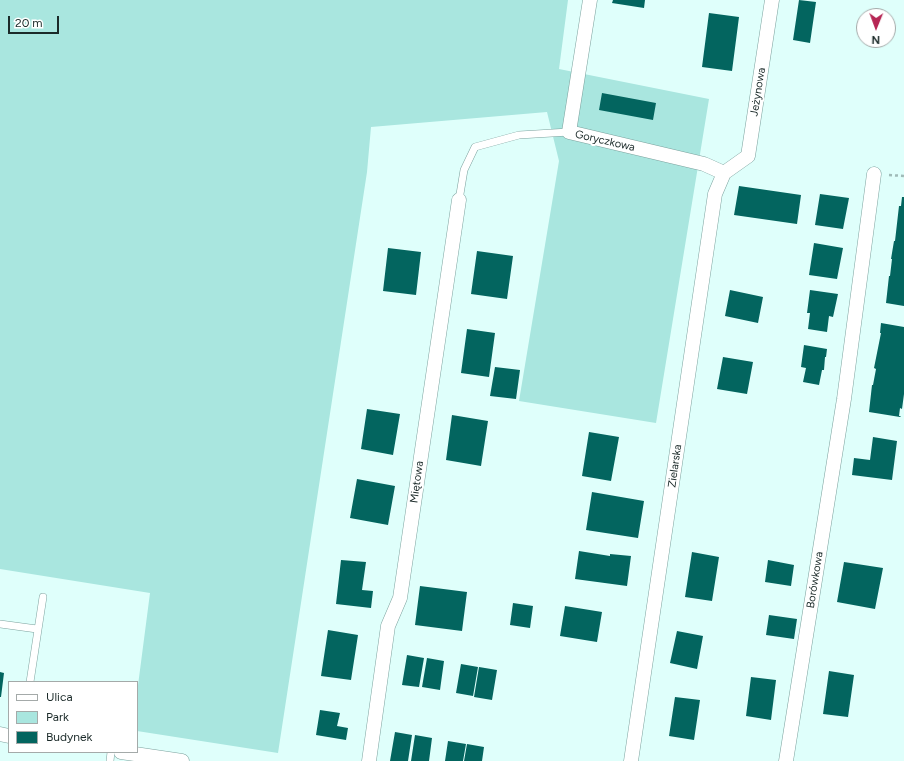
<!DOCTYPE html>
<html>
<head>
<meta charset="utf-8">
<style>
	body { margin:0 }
	#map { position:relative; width:904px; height:761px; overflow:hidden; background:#dffffb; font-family:Figtree,sans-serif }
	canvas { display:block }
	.legend { position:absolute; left:8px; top:681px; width:130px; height:72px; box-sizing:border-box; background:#fff; border:1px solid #a4aaa9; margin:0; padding:5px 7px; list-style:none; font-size:12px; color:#1b2a29 }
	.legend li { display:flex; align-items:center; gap:8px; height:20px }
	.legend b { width:20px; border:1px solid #a4aaa9 }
	.north { position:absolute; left:856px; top:8px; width:40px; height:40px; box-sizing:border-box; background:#fff; border:1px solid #a4aaa9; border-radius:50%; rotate:181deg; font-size:11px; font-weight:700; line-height:16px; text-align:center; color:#1b2a29 }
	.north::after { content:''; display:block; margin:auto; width:14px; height:18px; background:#b62654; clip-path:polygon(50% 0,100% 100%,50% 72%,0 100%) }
	.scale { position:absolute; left:8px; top:16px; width:51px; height:18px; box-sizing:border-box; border:2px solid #1b2a29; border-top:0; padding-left:5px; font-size:12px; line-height:14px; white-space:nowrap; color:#1b2a29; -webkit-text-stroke:3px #fff; paint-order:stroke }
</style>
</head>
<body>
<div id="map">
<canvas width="904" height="761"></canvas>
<ul class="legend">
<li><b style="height:5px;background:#fff"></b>Ulica</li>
<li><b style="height:11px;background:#a9e6df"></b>Park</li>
<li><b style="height:11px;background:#03655f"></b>Budynek</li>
</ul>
<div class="north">N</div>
<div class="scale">20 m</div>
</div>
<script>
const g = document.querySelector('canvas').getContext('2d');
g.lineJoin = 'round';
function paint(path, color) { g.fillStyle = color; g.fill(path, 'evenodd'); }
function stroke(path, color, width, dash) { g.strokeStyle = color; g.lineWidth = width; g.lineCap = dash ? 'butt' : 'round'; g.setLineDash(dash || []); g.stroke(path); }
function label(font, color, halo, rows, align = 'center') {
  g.font = font + ' Figtree,sans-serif'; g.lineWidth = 4; g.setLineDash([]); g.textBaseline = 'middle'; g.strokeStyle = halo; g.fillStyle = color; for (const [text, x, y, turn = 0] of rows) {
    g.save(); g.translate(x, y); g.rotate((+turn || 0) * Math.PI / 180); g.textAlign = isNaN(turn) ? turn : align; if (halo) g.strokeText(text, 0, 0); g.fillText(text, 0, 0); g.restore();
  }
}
const green = new Path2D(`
	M 0,0 L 568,0 L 559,69 L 709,99 L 656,423 L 519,401 L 559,161 L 547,112 L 371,127 L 367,172 L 278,753 L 137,731 L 137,693 L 150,593 L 0,569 Z`);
const building = new Path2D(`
	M 613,0 L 645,0 L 644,8 L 612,3 Z
	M 799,0 L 816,2 L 810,43 L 793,40 Z
	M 709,13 L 739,17 L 732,71 L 702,67 Z
	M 602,93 L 656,103 L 653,120 L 599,110 Z
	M 739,186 L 801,195 L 797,224 L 734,215 Z
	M 820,194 L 849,198 L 843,229 L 815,225 Z
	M 902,197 L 904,197 L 904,306 L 886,303 L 889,276 L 890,276 L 892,259 L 891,259 L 894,241 L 895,241 L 899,206 L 901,206 Z
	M 814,243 L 843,248 L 837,279 L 809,275 Z
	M 388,248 L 421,252 L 416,295 L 383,291 Z
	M 477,251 L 513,256 L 507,299 L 471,294 Z
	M 730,290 L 763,297 L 758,323 L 725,316 Z
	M 810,290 L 838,294 L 833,317 L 829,316 L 827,332 L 808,329 L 810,313 L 807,313 Z
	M 881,323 L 904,327 L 904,394 L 902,409 L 900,408 L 899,416 L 901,416 L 900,417 L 869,412 L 872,385 L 873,385 L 876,369 L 874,368 L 881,333 L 880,333 Z
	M 467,329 L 495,333 L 489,377 L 461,373 Z
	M 804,345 L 827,349 L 826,357 L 825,357 L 824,370 L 822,370 L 819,385 L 803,382 L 806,368 L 801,367 Z
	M 723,357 L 753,362 L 747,394 L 717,389 Z
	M 495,367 L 520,370 L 516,399 L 490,396 Z
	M 367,409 L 400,414 L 393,455 L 361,449 Z
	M 452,415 L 488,421 L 481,466 L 446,460 Z
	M 589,432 L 619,437 L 611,481 L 582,476 Z
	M 873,437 L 897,441 L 892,480 L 852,475 L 854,458 L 870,460 Z
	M 357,479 L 395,486 L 388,525 L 350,518 Z
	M 592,492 L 644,501 L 638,538 L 586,530 Z
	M 579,551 L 610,556 L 610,554 L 631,556 L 627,586 L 575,579 Z
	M 692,552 L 719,557 L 712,601 L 685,597 Z
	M 341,560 L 366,562 L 362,590 L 373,591 L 371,608 L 336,604 Z
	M 768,560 L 794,565 L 791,586 L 765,582 Z
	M 844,562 L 883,568 L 875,609 L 837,602 Z
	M 420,586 L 467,592 L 462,631 L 415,625 Z
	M 513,603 L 533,606 L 530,628 L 510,625 Z
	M 565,606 L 602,612 L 597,642 L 560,636 Z
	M 769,615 L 797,619 L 794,639 L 766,635 Z
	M 328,630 L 358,635 L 351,680 L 321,676 Z
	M 677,631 L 703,636 L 697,669 L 670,663 Z
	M 407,655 L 424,658 L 419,687 L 402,685 Z
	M 427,658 L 444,661 L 440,690 L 422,687 Z
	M 461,664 L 478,667 L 473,696 L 456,693 Z
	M 479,667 L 497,670 L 492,700 L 474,697 Z
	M 829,671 L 854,675 L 848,717 L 823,714 Z
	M 0,672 L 4,673 L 1,697 L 0,697 Z
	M 751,677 L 776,680 L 771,720 L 746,716 Z
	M 675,697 L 700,700 L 694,740 L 669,736 Z
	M 320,710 L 340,713 L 337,726 L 348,728 L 346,740 L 316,735 Z
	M 395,732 L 412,735 L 408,761 L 390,761 Z
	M 415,735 L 432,738 L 429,761 L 411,761 Z
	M 448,741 L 466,744 L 463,761 L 445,761 Z
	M 467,744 L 484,747 L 482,761 L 464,761 Z`);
const path = new Path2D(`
	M 889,175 L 904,176`);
const service = new Path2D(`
	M 459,200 L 464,170 L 475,147 L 519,135 L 569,132
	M 0,624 L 37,629
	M 30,682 L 43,597
	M 110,761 L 111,752`);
const minor = new Path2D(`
	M 590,0 L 569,132 L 704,164 L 724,173
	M 724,173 L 748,156 L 772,0
	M 0,734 L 9,736
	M 121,752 L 182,761
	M 369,761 L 388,626 L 400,598 L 459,200
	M 631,761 L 715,194 L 724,173
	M 786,761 L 844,399 L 874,174`);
const streetNames = [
	["Jeżynowa",758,92,-81],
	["Goryczkowa",605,141,13],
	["Zielarska",675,466,-82],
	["Miętowa",417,482,-82],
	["Borówkowa",815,580,-81]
];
paint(green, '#a9e6df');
paint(building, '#03655f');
stroke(service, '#7ca29e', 8);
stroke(minor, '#7ca29e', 15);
stroke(path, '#a0bbb8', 2.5, [3, 3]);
stroke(service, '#fff', 7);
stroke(minor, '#fff', 14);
label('11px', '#1b2a29', '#fff', streetNames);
</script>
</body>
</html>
